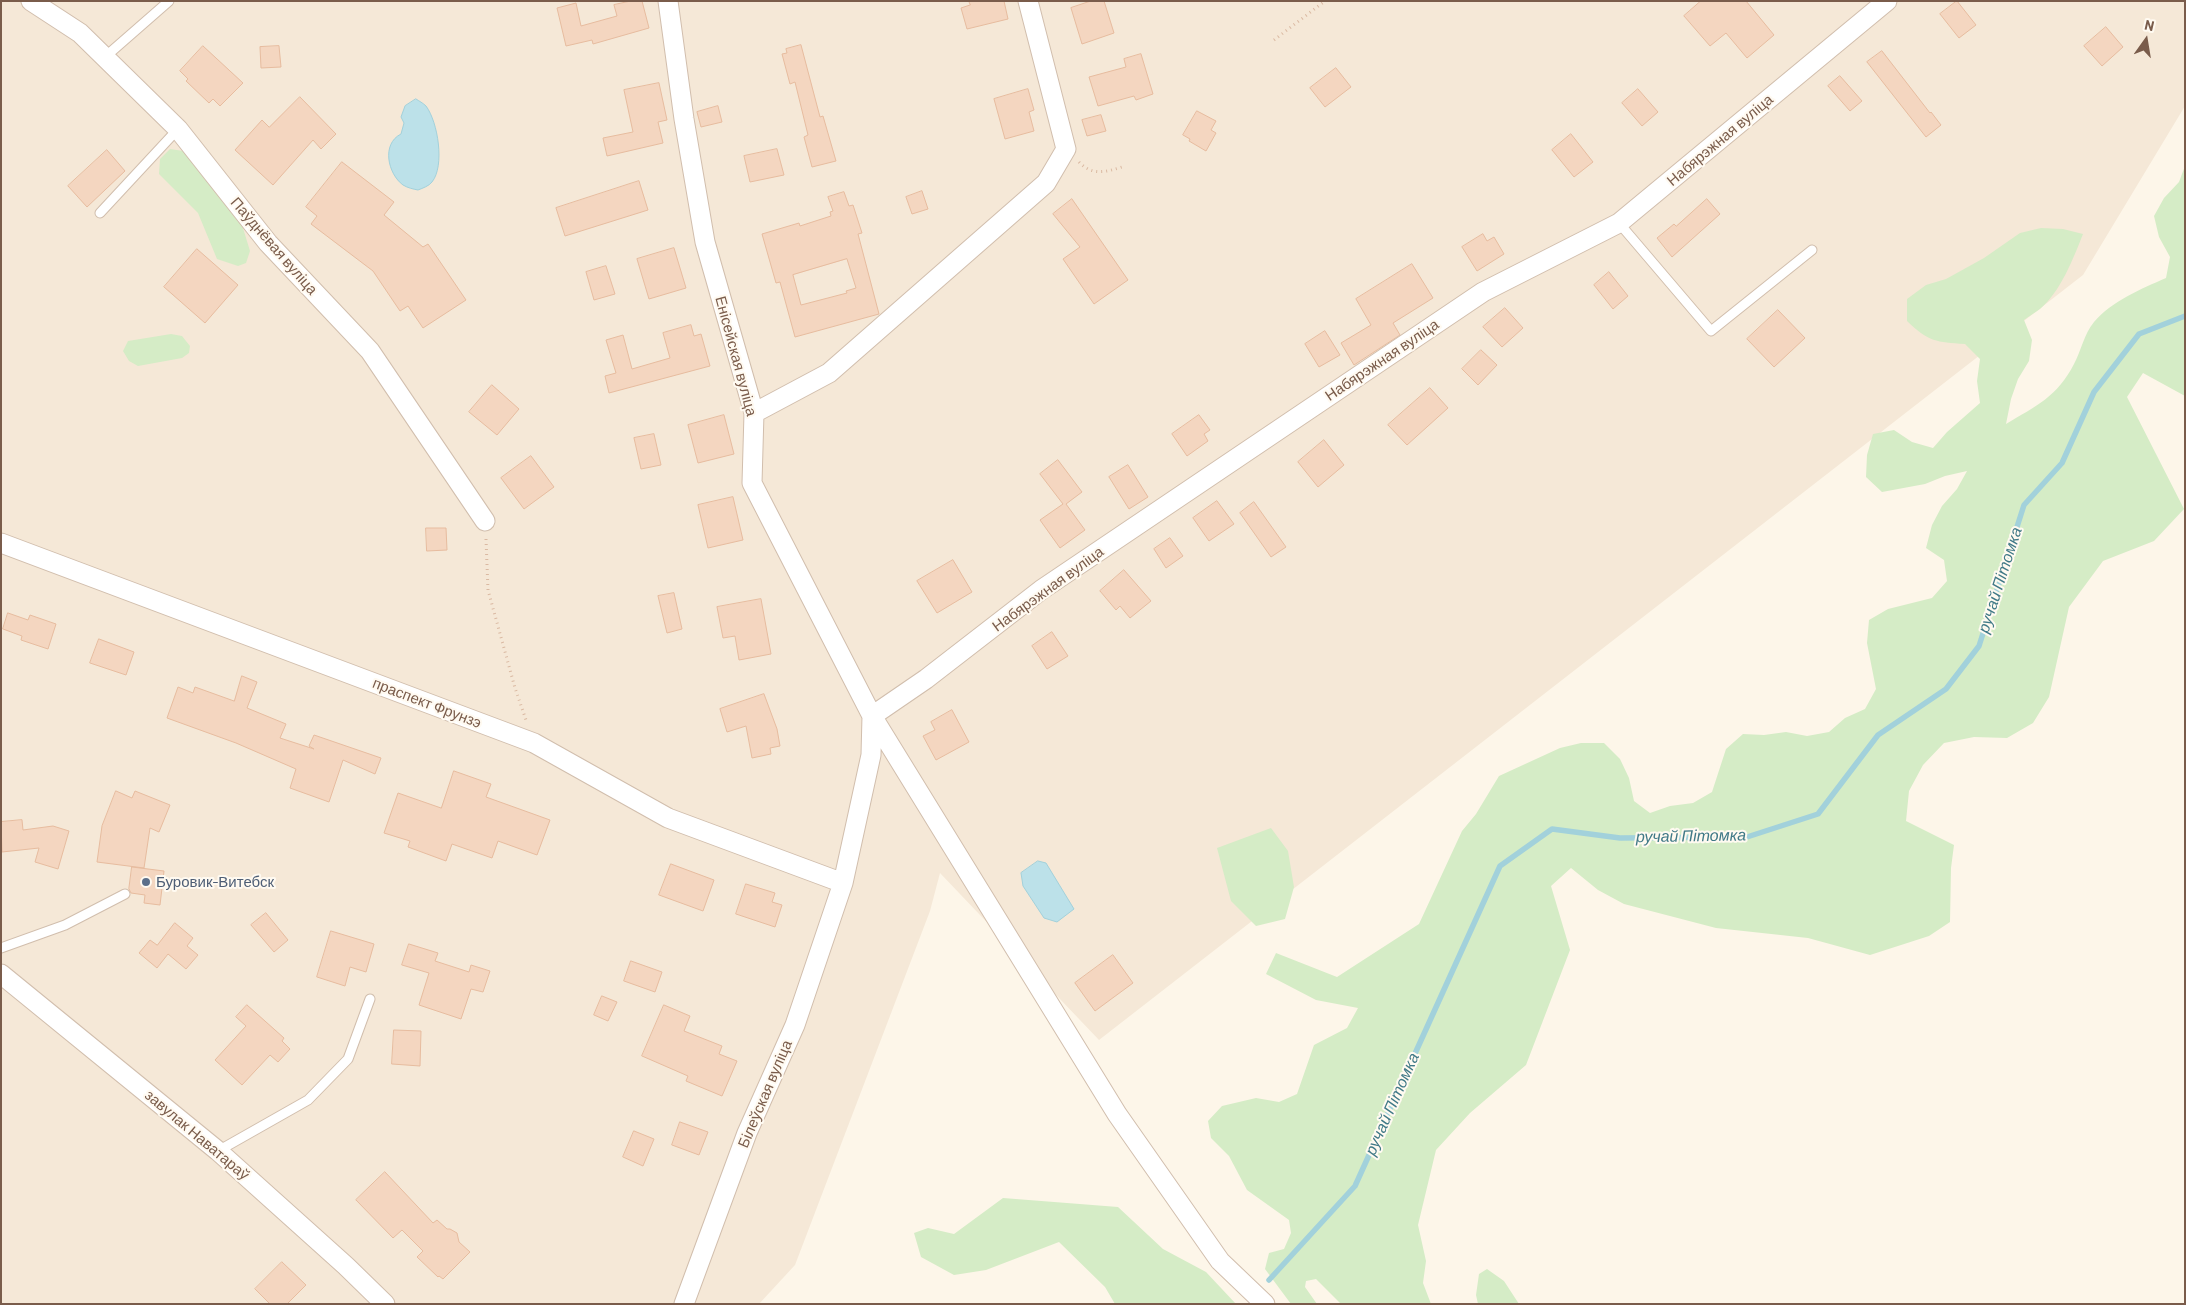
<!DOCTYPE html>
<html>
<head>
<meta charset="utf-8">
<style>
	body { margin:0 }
	#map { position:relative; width:2186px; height:1305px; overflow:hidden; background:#fdf6e9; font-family:Barlow,sans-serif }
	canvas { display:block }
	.frame { position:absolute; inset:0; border:2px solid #7a5c4b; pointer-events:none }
	.north { position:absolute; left:2121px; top:15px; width:50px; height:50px; -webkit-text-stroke:4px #fffaf1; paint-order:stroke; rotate:13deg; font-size:14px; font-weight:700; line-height:20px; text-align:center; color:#7a5c4b }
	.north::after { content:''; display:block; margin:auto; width:18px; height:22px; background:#7a5c4b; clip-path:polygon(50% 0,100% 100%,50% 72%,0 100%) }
</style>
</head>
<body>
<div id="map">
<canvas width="2186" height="1305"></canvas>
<div class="frame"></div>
<div class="north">N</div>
</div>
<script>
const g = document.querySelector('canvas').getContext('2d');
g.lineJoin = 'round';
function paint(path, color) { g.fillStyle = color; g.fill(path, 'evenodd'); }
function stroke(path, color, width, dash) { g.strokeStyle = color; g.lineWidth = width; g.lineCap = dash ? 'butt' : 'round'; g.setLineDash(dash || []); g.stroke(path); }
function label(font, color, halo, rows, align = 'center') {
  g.font = font + ' Barlow,sans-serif'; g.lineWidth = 4; g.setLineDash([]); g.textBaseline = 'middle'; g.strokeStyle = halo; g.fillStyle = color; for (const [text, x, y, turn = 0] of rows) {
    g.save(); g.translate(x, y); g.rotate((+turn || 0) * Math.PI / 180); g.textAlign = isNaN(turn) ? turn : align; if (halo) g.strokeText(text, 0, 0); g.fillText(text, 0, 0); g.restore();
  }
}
const residential = new Path2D(`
	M 1,1 L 2185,1 L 2185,106 L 2083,275 L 1099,1040 L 940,873 L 930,911 L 795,1265 L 759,1304 L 1,1304 Z`);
const green = new Path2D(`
	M 170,149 L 190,152 L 239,215 L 250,251 L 246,263 L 238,266 L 217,259 L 198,213 L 159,174 L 160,159 Z
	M 2185,166 L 2185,396 L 2143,373 L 2127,397 L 2184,509 L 2154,541 L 2103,561 L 2069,607 L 2049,697 L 2033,723 L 2007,738 L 1974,737 L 1944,743 L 1923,765 L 1909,791 L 1906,821 L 1954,845 L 1951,868 L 1950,922 L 1929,936 L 1870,955 L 1808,938 L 1716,928 L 1624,904 L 1598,890 L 1571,868 L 1551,886 L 1570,950 L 1526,1065 L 1470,1113 L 1436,1150 L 1418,1225 L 1426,1261 L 1423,1283 L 1431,1304 L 1341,1304 L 1316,1279 L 1306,1281 L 1305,1287 L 1317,1304 L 1291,1304 L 1265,1269 L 1269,1253 L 1284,1249 L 1291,1233 L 1289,1220 L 1247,1190 L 1229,1156 L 1211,1138 L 1208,1121 L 1222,1106 L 1256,1098 L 1279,1102 L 1297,1094 L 1314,1045 L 1347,1028 L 1358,1008 L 1316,1000 L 1266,974 L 1276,953 L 1337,977 L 1419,924 L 1462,831 L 1476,814 L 1499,776 L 1560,748 L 1581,743 L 1604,743 L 1620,759 L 1629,778 L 1634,801 L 1650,813 L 1670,806 L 1693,803 L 1712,792 L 1726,749 L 1743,734 L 1764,735 L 1786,732 L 1807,736 L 1829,732 L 1845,718 L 1865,709 L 1876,689 L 1867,643 L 1869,620 L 1888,609 L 1932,598 L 1947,581 L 1944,560 L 1926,548 L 1932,525 L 1942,506 L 1957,489 L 1967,471 L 1945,476 L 1925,484 L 1882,492 L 1866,477 L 1867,455 L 1873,434 L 1894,430 L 1912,442 L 1933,448 L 1947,432 L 1980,403 L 1977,381 L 1980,359 L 1965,344 C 1936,342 1929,342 1907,321 L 1907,299 L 1926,285 L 1946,279 L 1984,258 L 2020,233 L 2041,228 L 2063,229 L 2083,234 C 2073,259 2061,291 2040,309 C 2035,313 2029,316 2024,320 L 2032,340 L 2029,361 L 2018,379 L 2011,399 L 2006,424 C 2036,406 2057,397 2074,364 C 2081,351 2084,334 2094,322 C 2112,301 2141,289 2166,278 L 2170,257 L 2159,237 L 2154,216 L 2164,198 L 2179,182 Z
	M 171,334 L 182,336 L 190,346 L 189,353 L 182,358 L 138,366 L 129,361 L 123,351 L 128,341 Z
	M 1271,828 L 1288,851 L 1294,887 L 1285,919 L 1256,926 L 1231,901 L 1217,848 Z
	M 1003,1198 L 1118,1207 L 1163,1249 L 1206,1272 L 1236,1304 L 1115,1304 L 1105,1287 L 1059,1242 L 986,1270 L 954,1275 L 921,1257 L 914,1233 L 928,1228 L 954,1234 Z
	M 1487,1269 L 1504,1281 L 1519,1304 L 1478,1304 L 1476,1295 L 1479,1274 Z`);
const water = new Path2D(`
	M 416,99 C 419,101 423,103 426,106 C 438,122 445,166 432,182 C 429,186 423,188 418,190 C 413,189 408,188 403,185 C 388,174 381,144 401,134 L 404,123 L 401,117 L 405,106 Z
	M 1038,861 L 1046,863 L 1074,909 L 1057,922 L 1044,918 L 1023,886 L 1021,873 Z`);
const stream = new Path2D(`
	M 1269,1280 L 1355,1186 L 1500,866 L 1552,829 L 1620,838 L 1747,837 L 1818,814 L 1878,735 L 1946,689 L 1979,646 L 2024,505 L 2062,463 L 2094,392 L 2139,334 L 2185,316`);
const building = new Path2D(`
	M 631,1 L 642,1 L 649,28 L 593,44 L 592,40 L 566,46 L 557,8 L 576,3 L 581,26 L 617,16 L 614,5 Z
	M 969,1 L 1004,1 L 1008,19 L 967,29 L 961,8 L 970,5 Z
	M 1091,1 L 1104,1 L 1114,33 L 1082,44 L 1071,8 Z
	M 1701,1 L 1746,1 L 1774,35 L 1747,58 L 1726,33 L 1710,46 L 1684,16 Z
	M 1957,1 L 1976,25 L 1959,38 L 1940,14 Z
	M 2106,27 L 2123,47 L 2102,66 L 2084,46 Z
	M 801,45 L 820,117 L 823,116 L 836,161 L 812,167 L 804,137 L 808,135 L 795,82 L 790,84 L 782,54 L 787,53 L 786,49 Z
	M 203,46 L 243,83 L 220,106 L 213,99 L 209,103 L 186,81 L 188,79 L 180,71 Z
	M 279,46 L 281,67 L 261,68 L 260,47 Z
	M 1882,51 L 1930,113 L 1931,112 L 1941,125 L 1926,137 L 1867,62 Z
	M 1141,54 L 1153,94 L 1136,100 L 1134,96 L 1098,106 L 1089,77 L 1126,67 L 1124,59 Z
	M 1336,68 L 1351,87 L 1325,107 L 1310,88 Z
	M 1840,76 L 1862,101 L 1850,111 L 1828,86 Z
	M 659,83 L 667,120 L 658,122 L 663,143 L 607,156 L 603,138 L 633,132 L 624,90 Z
	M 1028,89 L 1034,110 L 1029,112 L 1034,131 L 1005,139 L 994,99 Z
	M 1638,89 L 1658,112 L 1642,126 L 1622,103 Z
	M 300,97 L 336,134 L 321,149 L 313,140 L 273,185 L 235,150 L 262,120 L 269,127 Z
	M 718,106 L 722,122 L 701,127 L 697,112 Z
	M 1197,111 L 1216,121 L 1211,130 L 1216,133 L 1206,151 L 1189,141 L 1190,139 L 1183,135 Z
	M 1101,115 L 1106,131 L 1087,136 L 1082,120 Z
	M 1571,134 L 1593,162 L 1574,177 L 1552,150 Z
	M 777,149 L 784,175 L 750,182 L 744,156 Z
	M 107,150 L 125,171 L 87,207 L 68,186 Z
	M 342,162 L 394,202 L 384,215 L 423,247 L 428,244 L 466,300 L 423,328 L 408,306 L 400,311 L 373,271 L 311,224 L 317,216 L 306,207 Z
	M 639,181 L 648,210 L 565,236 L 556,208 Z
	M 922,191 L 928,209 L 912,214 L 906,197 Z
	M 844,192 L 849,206 L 853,205 L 862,233 L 858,234 L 879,314 L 795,337 L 780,282 L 776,283 L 762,234 L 799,223 L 800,226 L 831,216 L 830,212 L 833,211 L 828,197 ZM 847,259 L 856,288 L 846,291 L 847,293 L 801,305 L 793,275 Z
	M 1072,199 L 1128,280 L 1094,304 L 1063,259 L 1080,247 L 1053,214 Z
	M 1707,199 L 1720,214 L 1672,257 L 1657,238 L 1674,224 L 1676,226 Z
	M 1483,234 L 1487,241 L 1494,237 L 1504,254 L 1477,271 L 1462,247 Z
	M 674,248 L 686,288 L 649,299 L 637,259 Z
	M 197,249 L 238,285 L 205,323 L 164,287 Z
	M 1412,264 L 1433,298 L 1393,323 L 1400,335 L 1354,365 L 1341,343 L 1371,325 L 1356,299 Z
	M 606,266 L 615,294 L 594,300 L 586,272 Z
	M 1609,272 L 1628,296 L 1613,309 L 1594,285 Z
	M 1505,308 L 1523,328 L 1502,347 L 1483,327 Z
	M 1778,310 L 1805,338 L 1774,367 L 1747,339 Z
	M 691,325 L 694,336 L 701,334 L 710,366 L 609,393 L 605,376 L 616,373 L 606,340 L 623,335 L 632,369 L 670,358 L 663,333 Z
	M 1325,331 L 1340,355 L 1319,367 L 1305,344 Z
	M 1481,350 L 1497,365 L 1478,385 L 1462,369 Z
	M 492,385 L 519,409 L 497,435 L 469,412 Z
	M 1430,388 L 1448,408 L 1407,445 L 1388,425 Z
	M 724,415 L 734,454 L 698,463 L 688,425 Z
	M 1199,415 L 1210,430 L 1204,434 L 1208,441 L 1187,456 L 1172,434 Z
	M 654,434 L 661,465 L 641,469 L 634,438 Z
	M 1324,440 L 1344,465 L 1318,487 L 1298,462 Z
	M 531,456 L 554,487 L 524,509 L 501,478 Z
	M 1058,460 L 1082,492 L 1066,504 L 1085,530 L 1060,548 L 1040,520 L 1063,504 L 1040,474 Z
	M 1128,465 L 1148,497 L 1129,509 L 1109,477 Z
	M 733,497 L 743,540 L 708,548 L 698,505 Z
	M 1217,501 L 1234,524 L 1209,541 L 1193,518 Z
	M 1254,502 L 1286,547 L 1271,557 L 1240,513 Z
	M 426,528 L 446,528 L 447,550 L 427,551 Z
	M 1170,538 L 1183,556 L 1166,568 L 1154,549 Z
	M 953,560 L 972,592 L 937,613 L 917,581 Z
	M 1124,570 L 1151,601 L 1130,618 L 1120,606 L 1116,610 L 1100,591 Z
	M 674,593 L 682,629 L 667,633 L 658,596 Z
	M 761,599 L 771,654 L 739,660 L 735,636 L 723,638 L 717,607 Z
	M 8,613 L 28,620 L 30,615 L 56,624 L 48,649 L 21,640 L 22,636 L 3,629 Z
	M 1052,632 L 1068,656 L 1047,669 L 1032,646 Z
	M 99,639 L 134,652 L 126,675 L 90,663 Z
	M 242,676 L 257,682 L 247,708 L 286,724 L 280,738 L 314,749 L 309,746 L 314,735 L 381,758 L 375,774 L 343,760 L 329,802 L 290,788 L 296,769 L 236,743 L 167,718 L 178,687 L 193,693 L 195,687 L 234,701 Z
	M 764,694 L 777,729 L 780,746 L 770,748 L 771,754 L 752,758 L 746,726 L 727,732 L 720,709 Z
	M 952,710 L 969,742 L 936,760 L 923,736 L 935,730 L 931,722 Z
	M 454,771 L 491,784 L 486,797 L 550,820 L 537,855 L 498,841 L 492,858 L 452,844 L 446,861 L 408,847 L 410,841 L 384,833 L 398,793 L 441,808 Z
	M 116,791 L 132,798 L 135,791 L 170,805 L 159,832 L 150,828 L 144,868 L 97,862 L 102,826 Z
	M 22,820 L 23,830 L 53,826 L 69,831 L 58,869 L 35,862 L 39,848 L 2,852 L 1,822 Z
	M 671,864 L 714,880 L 703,911 L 659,895 Z
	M 132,867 L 164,871 L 160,905 L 144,903 L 145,895 L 131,893 L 129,889 Z
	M 746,884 L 775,893 L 772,902 L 782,905 L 775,927 L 736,914 Z
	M 266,913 L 288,940 L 274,952 L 251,925 Z
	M 175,923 L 193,938 L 187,946 L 198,955 L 186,969 L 168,954 L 157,968 L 139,953 L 150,940 L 157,945 Z
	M 331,931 L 374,944 L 366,972 L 350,967 L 345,986 L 317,977 Z
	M 409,944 L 438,953 L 435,961 L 469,972 L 471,965 L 490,971 L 483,992 L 471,989 L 461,1019 L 419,1005 L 429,973 L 402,965 Z
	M 1113,955 L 1133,983 L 1095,1011 L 1075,983 Z
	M 631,961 L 662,972 L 655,992 L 624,981 Z
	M 602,996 L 617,1002 L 608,1021 L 594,1015 Z
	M 247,1005 L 284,1038 L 282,1041 L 290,1049 L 278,1062 L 270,1055 L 242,1085 L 215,1060 L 246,1026 L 236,1017 Z
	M 664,1005 L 690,1016 L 684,1031 L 722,1046 L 719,1054 L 737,1061 L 722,1096 L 686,1081 L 688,1076 L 642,1056 Z
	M 394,1030 L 421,1031 L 420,1066 L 392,1064 Z
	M 680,1122 L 708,1132 L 699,1155 L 672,1145 Z
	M 634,1131 L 654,1139 L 643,1166 L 623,1157 Z
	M 385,1172 L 433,1223 L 437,1220 L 447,1229 L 450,1229 L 457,1233 L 459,1242 L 470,1252 L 443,1279 L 439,1276 L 438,1277 L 417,1257 L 423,1251 L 402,1230 L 393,1238 L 356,1200 Z
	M 282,1262 L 306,1285 L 287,1304 L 270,1304 L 255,1289 Z`);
const path = new Path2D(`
	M 1274,40 L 1325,1
	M 1079,162 C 1092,176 1106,172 1122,167
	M 486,539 L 488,590 L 515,688 L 526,720`);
const lane = new Path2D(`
	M 105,57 L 169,1
	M 100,213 L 178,129
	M 1619,223 L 1711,331 L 1812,250
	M 1,948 L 65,925 L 125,894
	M 218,1151 L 308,1100 L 348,1059 L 370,999`);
const street = new Path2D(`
	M 31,1 L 80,33 L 178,129 L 268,243 L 370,351 L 485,521
	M 668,1 L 684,119 L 705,242 L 754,413 L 752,483 L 872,716 L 1117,1114 L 1220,1261 L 1265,1304
	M 754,413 L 829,373 L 1046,183 L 1066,149 L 1028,1
	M 1,543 L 534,743 L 668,818 L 843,883
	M 872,716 L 926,679 L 1041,590 L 1483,292 L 1619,223 L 1887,1
	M 1,974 L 218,1151 L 346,1266 L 385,1304
	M 684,1304 L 747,1133 L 795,1025 L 843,883 L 871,755 L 872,716`);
const markers = [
	[146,882,5,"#5c6f8a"]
];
const streetNames = [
	["Набярэжная вуліца",1720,140,-40],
	["Паўднёвая вуліца",274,246,49],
	["Енісейская вуліца",736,356,75],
	["Набярэжная вуліца",1382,360,-34],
	["Набярэжная вуліца",1048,589,-36],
	["праспект Фрунзэ",427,703,21],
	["Білеўская вуліца",765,1094,-67],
	["завулак Наватараў",197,1135,40]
];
const serviceNames = [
	["Буровик-Витебск",156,882]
];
const waterNames = [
	["ручай Пітомка",2000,580,-72],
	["ручай Пітомка",1691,836,-1],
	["ручай Пітомка",1392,1104,-66]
];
paint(residential, '#f5e8d7');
paint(green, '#d5ecc6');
paint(water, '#bce1e9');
stroke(water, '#a2d1db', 1);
stroke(stream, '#a2d1db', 5.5);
paint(building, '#f4d6c0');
stroke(building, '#e7bc9f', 1);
stroke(lane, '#d1bead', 11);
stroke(street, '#d1bead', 21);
stroke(path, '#dab9a2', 3, [1, 4]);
stroke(lane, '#fff', 9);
stroke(street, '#fff', 19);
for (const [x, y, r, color] of markers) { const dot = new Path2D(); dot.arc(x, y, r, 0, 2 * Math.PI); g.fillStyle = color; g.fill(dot); stroke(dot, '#fffaf1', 2); }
label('15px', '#7a5c4b', '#fffaf1', streetNames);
label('15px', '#4e5e75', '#fffaf1', serviceNames, 'left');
label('italic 16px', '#407987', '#fffaf1', waterNames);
</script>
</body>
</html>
